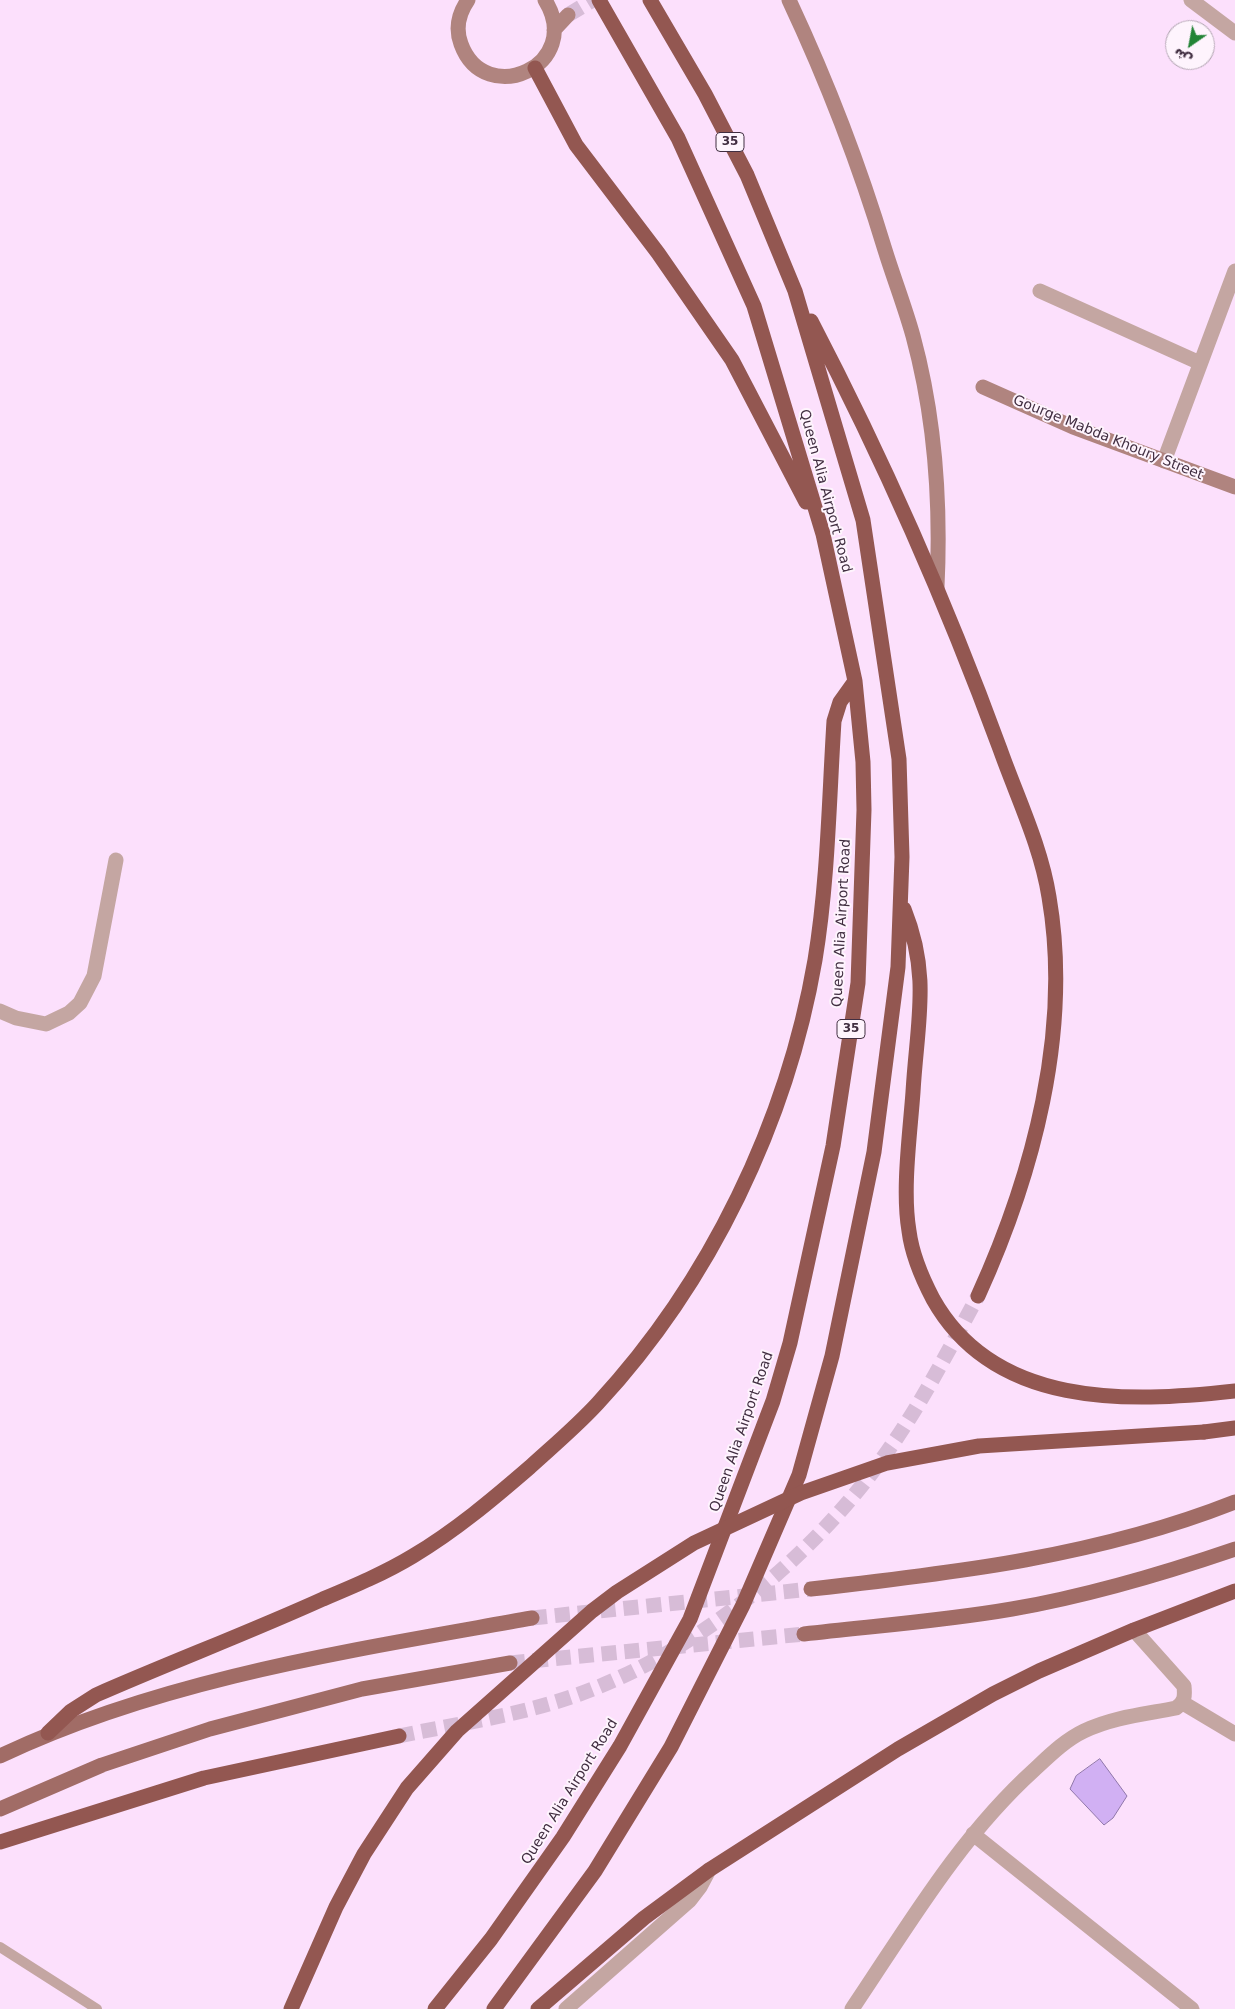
<!DOCTYPE html>
<html>
<head>
<meta charset="utf-8">
<style>
	body { margin:0 }
	#map { position:relative; width:1235px; height:2009px; overflow:hidden; background:#fce0fc; font-family:"DejaVu Sans",Cairo,sans-serif }
	canvas { display:block }
	.north { position:absolute; left:1165px; top:20px; width:50px; height:50px; box-sizing:border-box; background:#fef4fd; border:1px solid #b2a5b2; border-radius:50%; rotate:213deg; font-size:14px; font-weight:700; line-height:20px; text-align:center; color:#412e41 }
	.north::after { content:''; display:block; margin:auto; width:18px; height:22px; background:#238437; clip-path:polygon(50% 0,100% 100%,50% 72%,0 100%) }
</style>
</head>
<body>
<div id="map">
<canvas width="1235" height="2009"></canvas>
<div class="north">ش</div>
</div>
<script>
const g = document.querySelector('canvas').getContext('2d');
g.lineJoin = 'round';
function paint(path, color) { g.fillStyle = color; g.fill(path, 'evenodd'); }
function stroke(path, color, width, dash) { g.strokeStyle = color; g.lineWidth = width; g.lineCap = dash ? 'butt' : 'round'; g.setLineDash(dash || []); g.stroke(path); }
function label(font, color, halo, rows, align = 'center') {
  g.font = font + ' "DejaVu Sans",sans-serif'; g.lineWidth = 4; g.setLineDash([]); g.textBaseline = 'middle'; g.strokeStyle = halo; g.fillStyle = color; for (const [text, x, y, turn = 0] of rows) {
    g.save(); g.translate(x, y); g.rotate((+turn || 0) * Math.PI / 180); g.textAlign = isNaN(turn) ? turn : align; if (halo) g.strokeText(text, 0, 0); g.fillText(text, 0, 0); g.restore();
  }
}
const building = new Path2D(`
	M 1100,1759 L 1127,1796 L 1113,1818 L 1104,1825 L 1070,1789 L 1076,1776 Z`);
const secondaryTunnel = new Path2D(`
	M 568,15 L 593,0`);
const primaryTunnel = new Path2D(`
	M 532,1618 L 811,1589
	M 510,1663 L 804,1634`);
const highwayTunnel = new Path2D(`
	M 399,1736 C 457,1724 515,1716 571,1697 C 693,1656 814,1557 887,1452 C 922,1403 949,1349 978,1296`);
const lane = new Path2D(`
	M 0,1947 L 97,2009`);
const street = new Path2D(`
	M 1191,0 L 1235,33
	M 1040,291 L 1200,363
	M 1164,461 L 1235,271
	M 0,1011 L 16,1018 L 46,1024 L 69,1013 L 80,1003 L 94,976 L 116,860
	M 1183,1703 L 1235,1734
	M 973,1834 L 1192,2009
	M 566,2009 L 690,1900 L 700,1887 L 709,1870
	M 852,2009 C 908,1926 959,1838 1034,1770 C 1049,1756 1065,1740 1084,1731 C 1113,1717 1146,1714 1176,1708 C 1185,1702 1185,1696 1184,1686 L 1134,1630`);
const secondary = new Path2D(`
	M 468,0 C 459,13 455,28 461,44 C 485,110 585,65 545,0
	M 789,0 C 827,81 859,164 885,250 C 894,279 905,307 913,336 C 935,417 941,503 937,587
	M 554,30 L 568,15
	M 983,387 L 1073,427 L 1235,487`);
const primary = new Path2D(`
	M 811,1589 C 955,1573 1099,1556 1235,1502
	M 804,1634 C 873,1626 943,1621 1012,1609 C 1087,1596 1162,1574 1235,1549
	M 0,1756 C 164,1678 354,1650 532,1618
	M 0,1809 L 102,1765 L 210,1729 L 362,1689 L 510,1663`);
const highway = new Path2D(`
	M 535,68 L 576,145 L 658,253 L 732,360 L 806,502
	M 811,321 C 883,459 946,602 1000,749 C 1017,797 1041,846 1049,897 C 1072,1031 1033,1175 978,1296
	M 904,909 C 931,976 917,1022 913,1092 C 910,1134 902,1190 909,1231 C 912,1255 922,1278 933,1299 C 994,1408 1127,1403 1235,1391
	M 1204,1432 L 1235,1428
	M 48,1733 L 71,1711 L 96,1695 C 171,1662 248,1633 323,1599 C 354,1586 385,1573 413,1556 C 455,1531 493,1499 530,1467 C 553,1446 577,1426 598,1403 C 710,1282 787,1122 815,960 C 828,881 829,800 834,721 L 840,702 L 855,681
	M 0,1842 L 204,1778 L 399,1736
	M 435,2009 L 491,1939 L 563,1837 L 620,1746 L 690,1619 L 773,1401 L 790,1343 L 833,1146 L 858,983 L 864,810 L 863,762 L 855,681 L 823,534 L 754,306 L 678,138 L 599,0
	M 494,2009 L 595,1871 L 671,1747 L 743,1605 L 799,1475 L 832,1356 L 874,1152 L 898,967 L 902,857 L 899,759 L 863,520 L 795,291 L 747,175 L 705,94 L 650,0
	M 538,2009 L 644,1918 L 709,1870 L 898,1749 L 993,1694 L 1039,1671 L 1134,1630 L 1235,1591`);
const highwayBridge = new Path2D(`
	M 291,2009 L 336,1907 L 364,1854 L 407,1788 L 457,1731 L 592,1611 L 617,1592 L 694,1543 L 801,1493 L 887,1463 L 979,1446 L 1204,1432`);
const shields = [
	[730,142,28],
	[851,1029,28]
];
const shieldNames = [
	["35",730,142],
	["35",851,1029]
];
const streetNames = [
	["Gourge Mabda Khoury Street",1108,438,22],
	["Queen Alia Airport Road",825,491,75],
	["Queen Alia Airport Road",842,923,-87],
	["Queen Alia Airport Road",742,1432,-71],
	["Queen Alia Airport Road",570,1792,-58]
];
paint(building, '#d1b0f3');
stroke(building, '#8f76a9', 1);
stroke(secondaryTunnel, '#d7bcd7', 15, [15, 8]);
stroke(primaryTunnel, '#d7bcd7', 15, [15, 8]);
stroke(highwayTunnel, '#d7bcd7', 15, [15, 8]);
stroke(lane, '#c4a6a2', 10);
stroke(street, '#c4a6a2', 15);
stroke(secondary, '#b0847f', 15);
stroke(primary, '#a16c66', 15);
stroke(highway, '#935751', 15);
stroke(highwayBridge, '#935751', 15);
for (const [x, y, w] of shields) { const box = new Path2D(); box.roundRect(x - w / 2, y - 9.5, w, 19, 4); g.fillStyle = '#fef4fd'; g.fill(box); stroke(box, '#412e41', 1); }
label('bold 12px', '#412e41', null, shieldNames);
label('14px', '#412e41', '#fef4fd', streetNames);
</script>
</body>
</html>
